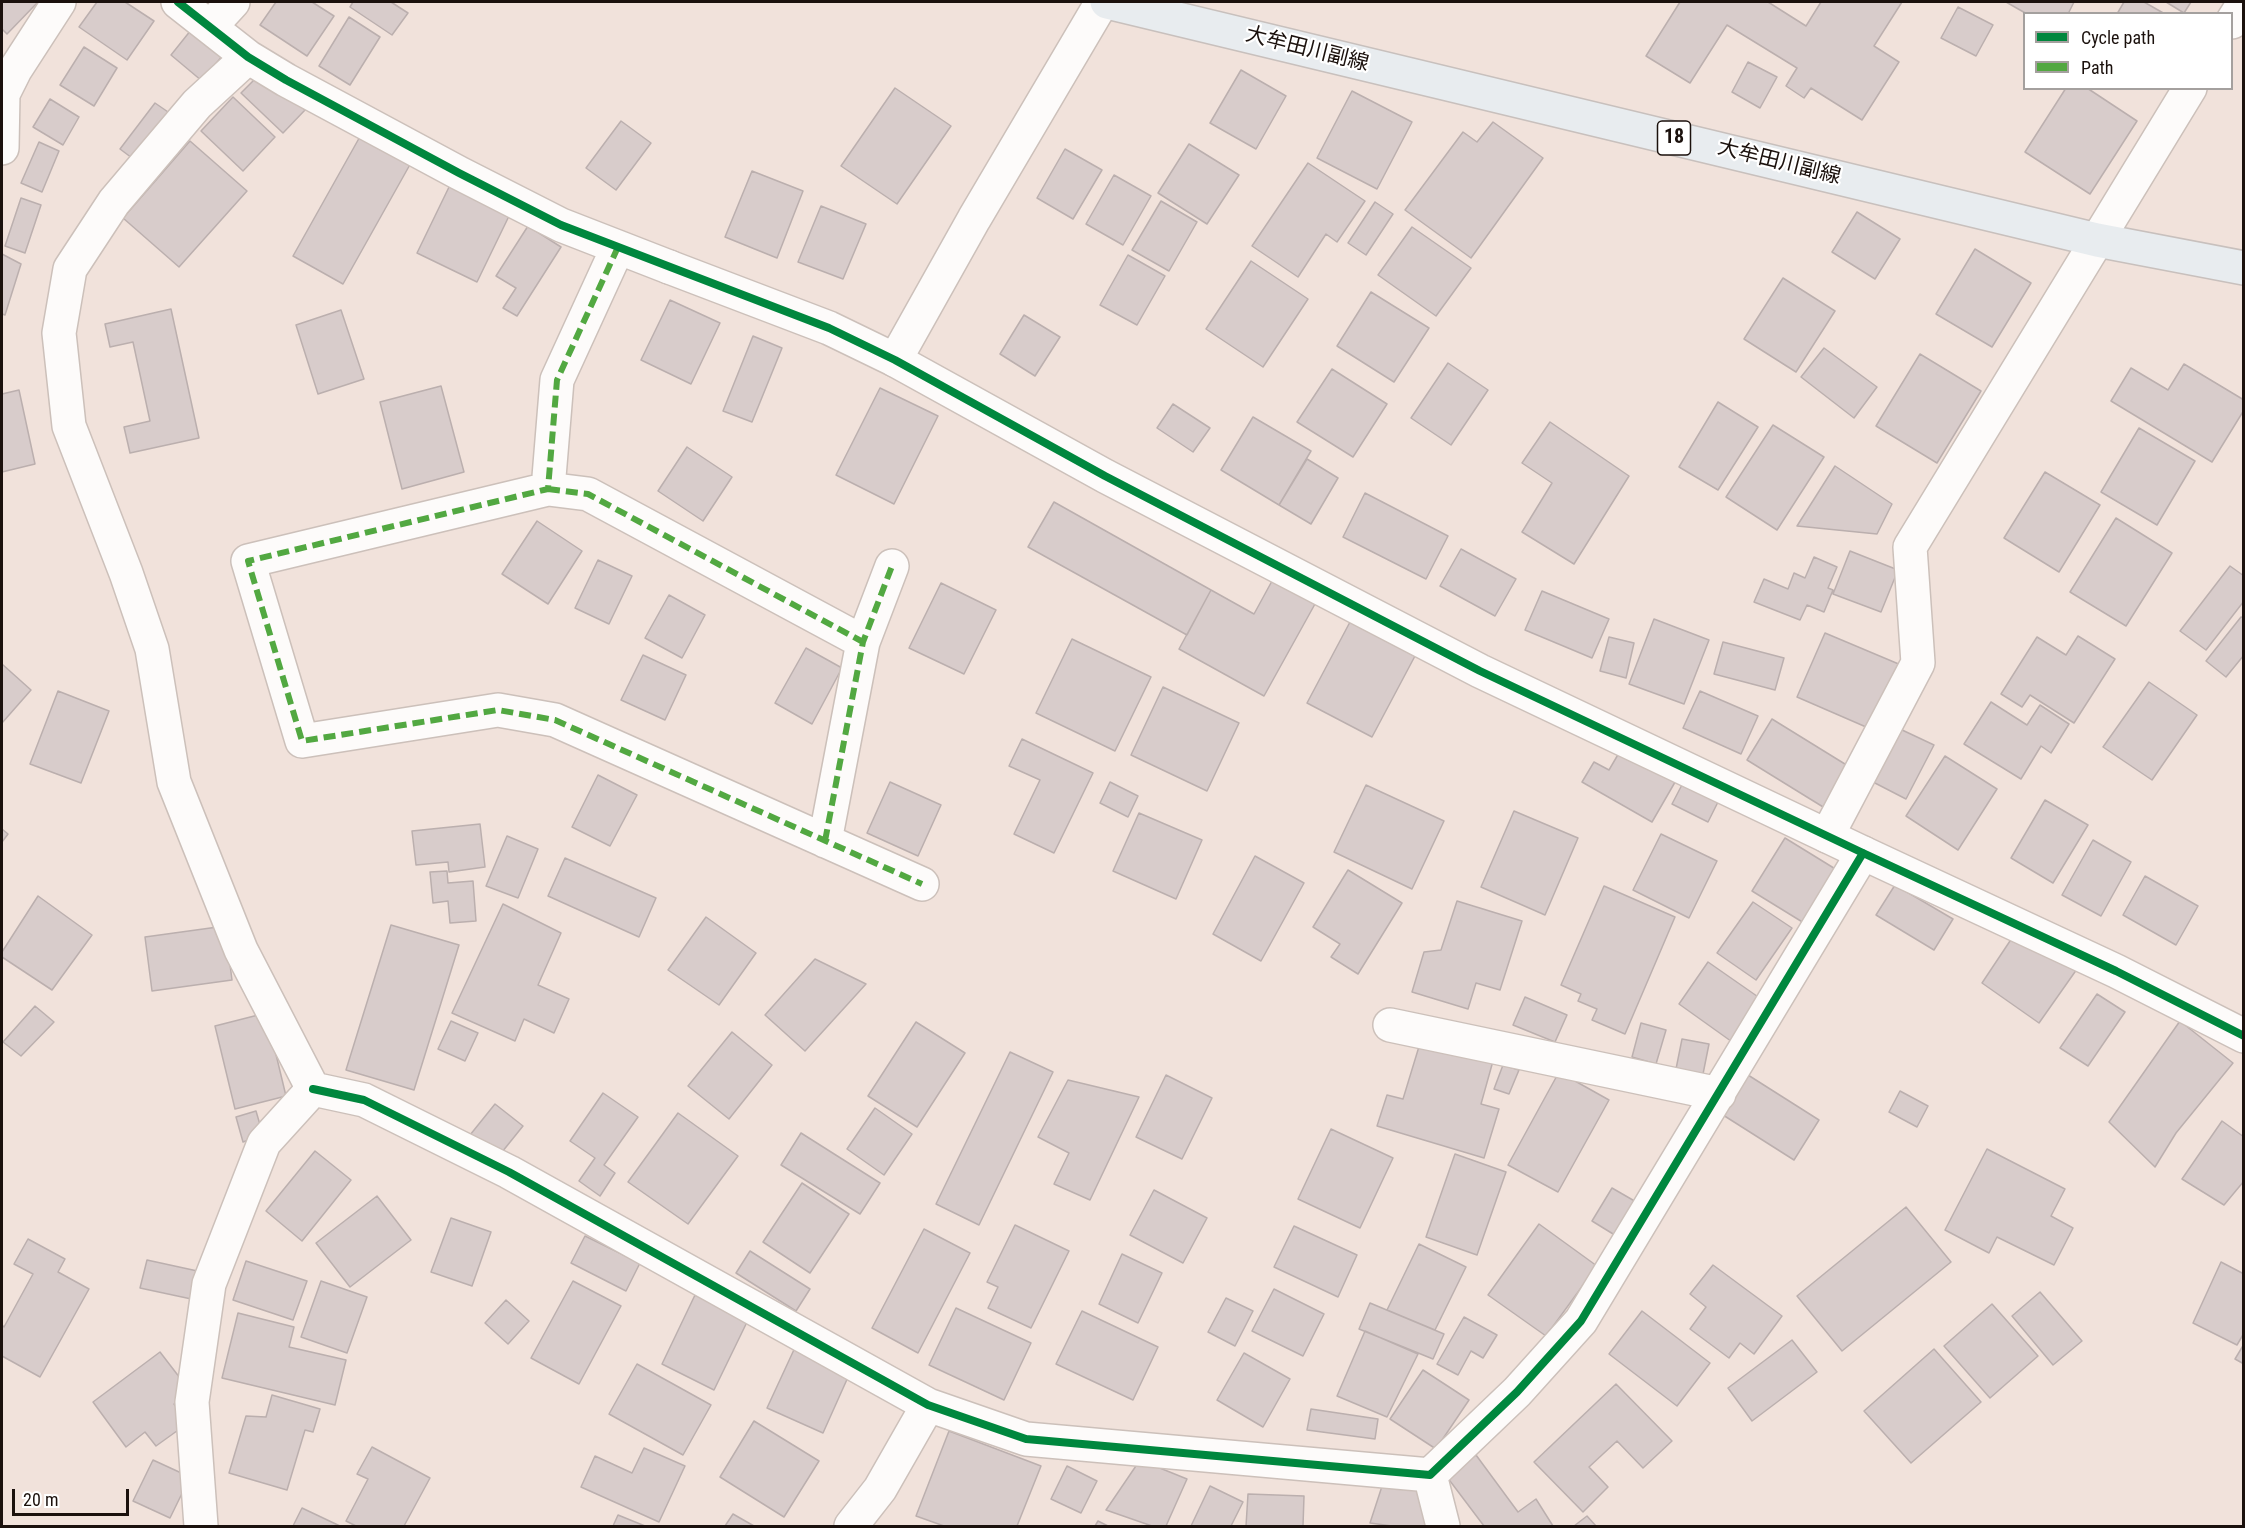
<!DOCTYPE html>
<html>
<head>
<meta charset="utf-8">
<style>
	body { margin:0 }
	#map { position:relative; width:2245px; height:1528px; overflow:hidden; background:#f1e2db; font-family:"Roboto Condensed",sans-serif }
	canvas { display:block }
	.frame { position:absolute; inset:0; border:3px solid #1b110d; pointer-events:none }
	.legend { position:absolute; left:2023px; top:12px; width:210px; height:78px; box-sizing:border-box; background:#fff; border:2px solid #a4a09e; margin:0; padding:8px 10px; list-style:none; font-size:18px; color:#1b110d }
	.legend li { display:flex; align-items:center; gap:12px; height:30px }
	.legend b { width:30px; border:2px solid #a4a09e }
	.scale { position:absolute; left:12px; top:1489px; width:117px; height:27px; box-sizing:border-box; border:3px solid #1b110d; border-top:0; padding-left:8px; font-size:18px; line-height:21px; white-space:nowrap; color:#1b110d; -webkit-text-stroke:4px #fff; paint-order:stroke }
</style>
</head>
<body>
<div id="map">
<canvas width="2245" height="1528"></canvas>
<div class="frame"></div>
<ul class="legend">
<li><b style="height:8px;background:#00873e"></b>Cycle path</li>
<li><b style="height:8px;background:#52a841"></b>Path</li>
</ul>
<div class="scale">20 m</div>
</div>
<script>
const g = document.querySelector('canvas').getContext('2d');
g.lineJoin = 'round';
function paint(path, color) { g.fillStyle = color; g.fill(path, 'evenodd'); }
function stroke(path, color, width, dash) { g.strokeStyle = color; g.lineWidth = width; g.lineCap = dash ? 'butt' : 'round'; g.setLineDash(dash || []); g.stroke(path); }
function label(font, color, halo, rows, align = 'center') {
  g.font = font + ' "Roboto Condensed","Noto Sans JP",sans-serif'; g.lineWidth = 4.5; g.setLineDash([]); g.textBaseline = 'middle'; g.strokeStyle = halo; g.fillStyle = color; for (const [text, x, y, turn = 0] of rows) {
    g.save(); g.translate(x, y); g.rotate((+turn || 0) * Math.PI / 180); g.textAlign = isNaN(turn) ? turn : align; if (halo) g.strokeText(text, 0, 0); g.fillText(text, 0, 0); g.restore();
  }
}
const building = new Path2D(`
	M 2,2 L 38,2 L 7,34 L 2,29 Z
	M 97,2 L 125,2 L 154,21 L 127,60 L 79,27 Z
	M 276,2 L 312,2 L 334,16 L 307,56 L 260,25 Z
	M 353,2 L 391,2 L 408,13 L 392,35 L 350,7 Z
	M 1680,2 L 1768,2 L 1806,26 L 1821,2 L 1902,2 L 1874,46 L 1899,62 L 1862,120 L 1811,88 L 1804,98 L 1786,86 L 1797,68 L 1727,25 L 1690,83 L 1646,56 Z
	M 2006,2 L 2074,2 L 2068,14 L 2027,14 Z
	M 2124,2 L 2144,2 L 2165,14 L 2117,14 Z
	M 2166,2 L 2191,2 L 2184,13 Z
	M 1958,7 L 1993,25 L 1976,56 L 1941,38 Z
	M 349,17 L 380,37 L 350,85 L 319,66 Z
	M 191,30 L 223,55 L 202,81 L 171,55 Z
	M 84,47 L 117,68 L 94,106 L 60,85 Z
	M 1748,62 L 1777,77 L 1760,108 L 1732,92 Z
	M 1241,70 L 1286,96 L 1256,149 L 1210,123 Z
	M 263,71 L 305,110 L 283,133 L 241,93 Z
	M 895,88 L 951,126 L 897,204 L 841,166 Z
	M 2066,88 L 2087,88 L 2137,121 L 2090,194 L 2025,152 Z
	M 1352,91 L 1412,122 L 1377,189 L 1317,158 Z
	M 233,97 L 275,137 L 243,171 L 201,131 Z
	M 50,99 L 79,117 L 63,145 L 33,127 Z
	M 155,103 L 171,114 L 136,161 L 120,149 Z
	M 621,121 L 651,143 L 616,190 L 586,168 Z
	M 1493,122 L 1543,158 L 1471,258 L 1405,210 L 1463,132 L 1477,142 Z
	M 362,133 L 412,161 L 343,284 L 293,256 Z
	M 190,141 L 247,191 L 179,267 L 123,218 Z
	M 39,142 L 59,151 L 42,192 L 21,183 Z
	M 1189,144 L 1239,175 L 1207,224 L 1158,193 Z
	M 1065,149 L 1102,170 L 1073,219 L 1037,198 Z
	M 1308,163 L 1365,201 L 1337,242 L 1326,234 L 1298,277 L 1252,246 Z
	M 752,171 L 803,191 L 777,258 L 725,237 Z
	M 1114,175 L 1151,196 L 1123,245 L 1086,224 Z
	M 450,185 L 510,214 L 477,282 L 417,253 Z
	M 21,198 L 41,205 L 25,253 L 5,246 Z
	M 1161,201 L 1197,222 L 1169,271 L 1132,250 Z
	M 1375,202 L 1393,214 L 1366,255 L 1348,243 Z
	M 821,206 L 866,224 L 843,279 L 798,262 Z
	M 1857,212 L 1900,239 L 1875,279 L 1832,252 Z
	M 528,226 L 561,247 L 517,316 L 503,308 L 516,288 L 496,276 Z
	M 1412,227 L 1471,268 L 1436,316 L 1378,275 Z
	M 1975,249 L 2031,283 L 1992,347 L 1936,314 Z
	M 2,254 L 21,264 L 5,315 L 2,314 Z
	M 1128,255 L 1165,276 L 1137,325 L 1100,305 Z
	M 1251,261 L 1308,299 L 1263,367 L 1206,329 Z
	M 1783,278 L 1835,311 L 1796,372 L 1744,339 Z
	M 1371,292 L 1429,328 L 1394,382 L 1337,346 Z
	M 670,300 L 720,323 L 691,384 L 641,360 Z
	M 171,309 L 199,438 L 130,453 L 124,427 L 150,421 L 133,342 L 110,347 L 105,324 Z
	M 341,310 L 364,379 L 318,394 L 296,325 Z
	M 1024,315 L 1060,337 L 1035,376 L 1000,354 Z
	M 753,336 L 782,348 L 752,422 L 723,411 Z
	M 1824,348 L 1877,387 L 1854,418 L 1801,377 Z
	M 1920,354 L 1981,391 L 1937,463 L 1876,426 Z
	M 1448,363 L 1488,390 L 1451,445 L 1411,418 Z
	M 2184,364 L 2244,400 L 2244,410 L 2212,462 L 2111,401 L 2131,368 L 2168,390 Z
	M 1332,369 L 1387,404 L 1353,457 L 1297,422 Z
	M 441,386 L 464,472 L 402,489 L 380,402 Z
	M 880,388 L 938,416 L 894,504 L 836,475 Z
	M 19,390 L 35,464 L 2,472 L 2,394 Z
	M 1718,402 L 1758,427 L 1718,490 L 1679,467 Z
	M 1173,404 L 1210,428 L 1193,452 L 1157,428 Z
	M 1253,417 L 1311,451 L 1279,505 L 1221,470 Z
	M 1550,422 L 1629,476 L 1574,564 L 1522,532 L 1552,483 L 1522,463 Z
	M 1773,425 L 1824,457 L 1777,530 L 1726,497 Z
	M 2139,428 L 2195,461 L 2157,525 L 2101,492 Z
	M 687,447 L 732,477 L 703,521 L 658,491 Z
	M 1307,459 L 1338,478 L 1311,524 L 1279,505 Z
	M 1835,466 L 1892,504 L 1877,534 L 1797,526 Z
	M 2045,472 L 2100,505 L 2059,572 L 2004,538 Z
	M 1365,493 L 1448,536 L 1426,579 L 1343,537 Z
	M 1054,502 L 1211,590 L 1187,635 L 1028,547 Z
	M 2116,518 L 2172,553 L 2126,626 L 2070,592 Z
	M 537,521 L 582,551 L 548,604 L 502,574 Z
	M 1461,549 L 1516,579 L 1495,616 L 1440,586 Z
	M 1850,551 L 1898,570 L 1881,612 L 1833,594 Z
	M 1814,557 L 1837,567 L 1828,588 L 1833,590 L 1824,612 L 1807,605 L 1800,620 L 1754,602 L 1764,579 L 1788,589 L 1794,573 L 1805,578 Z
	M 598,560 L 632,576 L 609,624 L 575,608 Z
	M 2230,566 L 2244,576 L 2244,601 L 2206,650 L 2180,631 Z
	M 1272,581 L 1315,604 L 1264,696 L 1179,649 L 1211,590 L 1254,614 Z
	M 941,583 L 996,610 L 964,674 L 909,648 Z
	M 1542,591 L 1609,619 L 1592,658 L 1525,630 Z
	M 669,595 L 705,615 L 682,658 L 645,638 Z
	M 2241,617 L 2244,618 L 2244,655 L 2226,677 L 2206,661 Z
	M 1654,619 L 1709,640 L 1684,704 L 1629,684 Z
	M 1350,622 L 1415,656 L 1372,737 L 1307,703 Z
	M 1825,633 L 1901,665 L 1873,730 L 1797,697 Z
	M 2078,636 L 2115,659 L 2074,723 L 2030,695 L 2022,707 L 2001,694 L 2037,637 L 2066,655 Z
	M 1609,637 L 1634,643 L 1626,678 L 1600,671 Z
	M 1072,639 L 1151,677 L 1115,751 L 1036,713 Z
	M 1723,642 L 1784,658 L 1775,690 L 1714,674 Z
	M 806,648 L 842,668 L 812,724 L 775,703 Z
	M 643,655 L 686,675 L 665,720 L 621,700 Z
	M 2,664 L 31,690 L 2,723 Z
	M 2149,682 L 2197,715 L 2152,780 L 2103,747 Z
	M 1163,687 L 1239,723 L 1207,791 L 1131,755 Z
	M 58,691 L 109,711 L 81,783 L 30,764 Z
	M 1700,691 L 1758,716 L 1741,754 L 1683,728 Z
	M 1991,702 L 2027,725 L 2040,705 L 2069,724 L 2051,753 L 2041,746 L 2021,779 L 1964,744 Z
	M 1772,719 L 1853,769 L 1828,810 L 1747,760 Z
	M 1900,729 L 1934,745 L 1906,799 L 1873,782 Z
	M 1022,739 L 1093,773 L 1054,853 L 1014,834 L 1040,780 L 1009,766 Z
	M 1623,746 L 1678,777 L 1652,822 L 1582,782 L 1594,762 L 1609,770 Z
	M 1945,756 L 1997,789 L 1958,850 L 1906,816 Z
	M 598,775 L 637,795 L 610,846 L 572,827 Z
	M 1685,779 L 1720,798 L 1708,822 L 1672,804 Z
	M 890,782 L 941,805 L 918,856 L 867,833 Z
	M 1110,782 L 1138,796 L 1128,817 L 1100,803 Z
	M 1366,785 L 1444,821 L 1412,889 L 1334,852 Z
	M 2045,800 L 2088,825 L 2053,883 L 2011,858 Z
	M 1514,811 L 1578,838 L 1545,915 L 1481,887 Z
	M 1139,813 L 1202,840 L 1176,899 L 1113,871 Z
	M 480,824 L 485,867 L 449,872 L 448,862 L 416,865 L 412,831 Z
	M 2,829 L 8,834 L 2,842 Z
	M 1661,834 L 1717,861 L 1689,918 L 1633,890 Z
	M 507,836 L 538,849 L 518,898 L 486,886 Z
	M 1785,838 L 1837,870 L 1804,923 L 1752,891 Z
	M 2093,840 L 2131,862 L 2101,916 L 2062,895 Z
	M 1255,856 L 1304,883 L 1261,961 L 1213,934 Z
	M 565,858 L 656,898 L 639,937 L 548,896 Z
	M 1348,870 L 1402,903 L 1358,974 L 1331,957 L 1340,944 L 1313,927 Z
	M 447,871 L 448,883 L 473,881 L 476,921 L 450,923 L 448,901 L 433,903 L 430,872 Z
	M 2145,876 L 2198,906 L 2176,945 L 2123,915 Z
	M 1895,885 L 1953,919 L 1934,950 L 1876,915 Z
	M 1604,886 L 1675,917 L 1625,1034 L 1592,1020 L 1597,1009 L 1578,1001 L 1581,994 L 1561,985 Z
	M 38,896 L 92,935 L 52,990 L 2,957 L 2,952 Z
	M 1457,901 L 1522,921 L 1500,990 L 1476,983 L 1468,1009 L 1412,992 L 1424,952 L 1441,950 Z
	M 1753,902 L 1792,928 L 1756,980 L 1717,953 Z
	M 503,904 L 561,933 L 538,985 L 569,999 L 554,1033 L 524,1019 L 515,1041 L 452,1013 Z
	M 706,917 L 756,953 L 719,1005 L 668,970 Z
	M 391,925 L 459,945 L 414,1090 L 346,1070 Z
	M 225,926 L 232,980 L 152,991 L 145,937 Z
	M 2014,935 L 2077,969 L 2039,1023 L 1982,983 Z
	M 815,959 L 866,984 L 805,1051 L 765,1015 Z
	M 1708,962 L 1764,1001 L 1735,1044 L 1679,1004 Z
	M 2097,994 L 2125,1012 L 2088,1066 L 2060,1048 Z
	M 1525,997 L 1567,1015 L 1555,1042 L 1513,1025 Z
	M 35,1006 L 54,1022 L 21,1056 L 3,1042 Z
	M 266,1013 L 286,1096 L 235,1109 L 215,1026 Z
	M 451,1021 L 478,1033 L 465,1061 L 438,1049 Z
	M 2180,1021 L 2233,1063 L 2176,1133 L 2155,1167 L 2109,1122 Z
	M 916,1022 L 965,1053 L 917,1127 L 868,1096 Z
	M 1641,1023 L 1666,1030 L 1656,1064 L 1632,1057 Z
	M 732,1032 L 772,1065 L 729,1119 L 688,1086 Z
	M 1682,1039 L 1709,1044 L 1703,1074 L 1676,1069 Z
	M 1421,1040 L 1493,1061 L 1481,1104 L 1499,1109 L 1484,1158 L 1377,1126 L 1387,1095 L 1403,1099 Z
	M 1010,1052 L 1053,1072 L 979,1225 L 936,1204 Z
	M 1503,1065 L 1519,1070 L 1509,1094 L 1494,1089 Z
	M 1559,1072 L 1609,1100 L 1558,1192 L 1508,1165 Z
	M 1166,1075 L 1212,1098 L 1182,1159 L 1136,1137 Z
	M 1748,1075 L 1819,1120 L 1794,1160 L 1723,1115 Z
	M 1068,1080 L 1139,1097 L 1090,1200 L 1054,1184 L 1069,1153 L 1038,1137 Z
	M 1900,1091 L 1928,1106 L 1917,1127 L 1889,1112 Z
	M 603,1093 L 638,1117 L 604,1165 L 615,1173 L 600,1196 L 579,1181 L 595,1158 L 570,1141 Z
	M 495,1104 L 523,1126 L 498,1157 L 470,1135 Z
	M 875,1108 L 912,1134 L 884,1175 L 847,1149 Z
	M 256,1111 L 263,1135 L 243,1142 L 236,1117 Z
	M 678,1113 L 738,1156 L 688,1224 L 628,1182 Z
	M 2222,1121 L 2244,1137 L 2244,1181 L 2224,1205 L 2182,1179 Z
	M 1331,1129 L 1393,1158 L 1360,1228 L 1298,1199 Z
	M 801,1133 L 880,1183 L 860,1214 L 781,1165 Z
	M 1987,1149 L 2065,1189 L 2051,1216 L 2073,1228 L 2054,1265 L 1997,1237 L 1989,1253 L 1945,1230 Z
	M 315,1151 L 351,1180 L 302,1241 L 266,1211 Z
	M 1455,1154 L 1506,1172 L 1477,1255 L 1426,1237 Z
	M 802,1183 L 849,1214 L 810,1273 L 763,1242 Z
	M 1612,1188 L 1638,1203 L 1618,1237 L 1592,1221 Z
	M 1154,1190 L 1207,1218 L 1183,1263 L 1130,1235 Z
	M 377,1196 L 411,1240 L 350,1287 L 316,1243 Z
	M 1906,1207 L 1951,1262 L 1842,1351 L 1797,1296 Z
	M 451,1218 L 491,1232 L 472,1286 L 431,1272 Z
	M 1539,1224 L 1597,1266 L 1546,1336 L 1488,1295 Z
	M 1015,1225 L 1069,1251 L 1031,1328 L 988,1308 L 998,1287 L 987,1282 Z
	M 1294,1226 L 1357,1255 L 1338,1297 L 1274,1267 Z
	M 924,1229 L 970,1253 L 918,1353 L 872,1328 Z
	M 585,1236 L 640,1263 L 626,1291 L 571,1263 Z
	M 28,1239 L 65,1259 L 58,1272 L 89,1289 L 40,1377 L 2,1356 L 2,1325 L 4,1327 L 33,1274 L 14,1264 Z
	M 1419,1244 L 1466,1267 L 1435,1330 L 1387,1310 Z
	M 750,1251 L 810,1289 L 796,1311 L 736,1273 Z
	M 1122,1254 L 1162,1273 L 1138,1323 L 1099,1304 Z
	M 147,1260 L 202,1272 L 196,1300 L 140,1288 Z
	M 246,1261 L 307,1281 L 293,1320 L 233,1300 Z
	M 2221,1262 L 2244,1274 L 2244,1333 L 2237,1345 L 2193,1323 Z
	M 1713,1265 L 1782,1316 L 1754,1354 L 1740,1343 L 1729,1358 L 1690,1329 L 1706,1307 L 1690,1294 Z
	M 321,1281 L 367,1297 L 347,1353 L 301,1337 Z
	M 573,1281 L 621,1306 L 579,1384 L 531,1358 Z
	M 1274,1289 L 1324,1314 L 1303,1356 L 1252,1331 Z
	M 2040,1292 L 2082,1341 L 2053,1365 L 2012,1316 Z
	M 695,1295 L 748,1320 L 714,1390 L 662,1364 Z
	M 1226,1298 L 1253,1311 L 1235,1346 L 1208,1332 Z
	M 506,1300 L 529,1321 L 508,1344 L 485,1323 Z
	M 1370,1303 L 1444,1334 L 1433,1359 L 1359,1329 Z
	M 1992,1304 L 2038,1356 L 1990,1398 L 1944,1346 Z
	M 956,1308 L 1031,1343 L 1004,1400 L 929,1365 Z
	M 1082,1311 L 1158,1347 L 1133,1400 L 1056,1364 Z
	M 1642,1311 L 1710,1363 L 1677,1406 L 1609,1354 Z
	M 238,1313 L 294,1327 L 289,1347 L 346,1360 L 335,1405 L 222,1378 Z
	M 1464,1317 L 1497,1335 L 1483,1358 L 1471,1351 L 1458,1375 L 1437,1364 Z
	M 1365,1331 L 1418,1354 L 1387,1417 L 1337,1396 Z
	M 1792,1340 L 1817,1372 L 1752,1421 L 1728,1388 Z
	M 798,1341 L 853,1366 L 823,1433 L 767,1408 Z
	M 2244,1344 L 2244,1364 L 2235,1359 Z
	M 1934,1349 L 1981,1402 L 1911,1463 L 1864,1411 Z
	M 160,1352 L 190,1391 L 174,1404 L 188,1423 L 156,1446 L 145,1432 L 126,1447 L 93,1402 Z
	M 1244,1353 L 1290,1379 L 1263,1427 L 1217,1400 Z
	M 637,1364 L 711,1405 L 683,1455 L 609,1414 Z
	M 1423,1370 L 1469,1400 L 1436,1449 L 1390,1419 Z
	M 1616,1384 L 1672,1441 L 1643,1468 L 1617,1441 L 1589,1467 L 1608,1487 L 1583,1512 L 1534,1462 Z
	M 272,1395 L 320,1409 L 313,1432 L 305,1430 L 287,1490 L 229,1473 L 246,1416 L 266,1417 Z
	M 1311,1409 L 1378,1419 L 1375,1439 L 1307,1430 Z
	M 754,1421 L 819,1461 L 784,1517 L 720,1477 Z
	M 949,1431 L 1041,1466 L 1017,1526 L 944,1526 L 916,1516 Z
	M 372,1447 L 430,1478 L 404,1526 L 356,1526 L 346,1521 L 368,1479 L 357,1474 Z
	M 644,1448 L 685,1466 L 659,1522 L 581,1487 L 595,1456 L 632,1473 Z
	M 1476,1455 L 1518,1512 L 1536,1499 L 1553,1526 L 1484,1526 L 1447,1477 Z
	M 153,1460 L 190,1477 L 170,1518 L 133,1501 Z
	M 1140,1460 L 1187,1479 L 1166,1526 L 1152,1526 L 1106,1510 Z
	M 1067,1466 L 1097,1481 L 1081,1513 L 1051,1499 Z
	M 1386,1474 L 1426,1491 L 1425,1526 L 1392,1526 L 1370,1523 Z
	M 1210,1486 L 1243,1502 L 1231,1526 L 1191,1526 Z
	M 1248,1494 L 1304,1496 L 1303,1526 L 1246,1526 Z
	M 302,1508 L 340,1526 L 293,1526 Z
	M 733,1514 L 754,1526 L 725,1526 Z
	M 618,1515 L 645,1526 L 613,1526 Z
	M 1587,1516 L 1596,1526 L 1574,1526 Z
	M 1098,1521 L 1108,1526 L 1095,1526 Z`);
const minor = new Path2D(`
	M 178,2 L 248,57 L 286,80 L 459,173 L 561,225 L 669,267
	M 2232,22 L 2244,3
	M 210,27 L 233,2
	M 248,57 L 197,104 L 114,202 L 70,269 L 59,333 L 69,426 L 126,573 L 152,649 L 174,782 L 241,950 L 313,1089
	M 2,148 L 3,94 L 15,70 L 59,2
	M 618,247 L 557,380 L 548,489 L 248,561 L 302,741 L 498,710 L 555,720 L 922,884
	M 895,360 L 974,219 L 1102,2
	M 548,489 L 588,494 L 863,642
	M 1827,836 L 1918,663 L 1910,547 L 2190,88
	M 825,841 L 863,642 L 892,566
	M 1390,1025 L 1719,1094
	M 313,1089 L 364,1100 L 509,1172 L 928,1405 L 1026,1439 L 1430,1475 L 1517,1392 L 1581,1321 L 1863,853
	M 1430,1475 L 1443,1526
	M 201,1526 L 192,1402 L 209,1284 L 264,1143 L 313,1089
	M 851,1526 L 880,1489 L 928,1405`);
const tertiary = new Path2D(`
	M 669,267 L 829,328 L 895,360 L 1105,476 L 1480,671 L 1863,853 L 2116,971 L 2244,1036`);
const primary = new Path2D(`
	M 1107,2 L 2097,240 L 2244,268`);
const quiet = new Path2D(`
	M 618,247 L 557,380 L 548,489 L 248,561 L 302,741 L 498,710 L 555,720 L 922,884
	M 548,489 L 588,494 L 863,642
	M 825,841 L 863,642 L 892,566`);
const cycleway = new Path2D(`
	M 178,2 L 248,57 L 286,80 L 459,173 L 561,225 L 829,328 L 895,360 L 1105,476 L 1480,671 L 1863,853 L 2116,971 L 2244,1036
	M 313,1089 L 364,1100 L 509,1172 L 928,1405 L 1026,1439 L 1430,1475 L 1517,1392 L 1581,1321 L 1863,853`);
const shields = [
	[1674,138,33]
];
const shieldNames = [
	["18",1674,138]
];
const streetNames = [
	["大牟田川副線",1307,50,14],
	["大牟田川副線",1779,163,14]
];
paint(building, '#d8cccb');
stroke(building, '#bbafae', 1.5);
stroke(minor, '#ccc0ba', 36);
stroke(tertiary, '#ccc0ba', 36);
stroke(primary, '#c8c0bd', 36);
stroke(minor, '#fdfbfa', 33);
stroke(tertiary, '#fdfbfa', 33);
stroke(primary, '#e8ecef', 33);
stroke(quiet, '#52a841', 6, [12, 6]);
stroke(cycleway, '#00873e', 8);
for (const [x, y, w] of shields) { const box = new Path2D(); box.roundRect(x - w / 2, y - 17, w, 34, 4.5); g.fillStyle = '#fff'; g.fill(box); stroke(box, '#1b110d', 1.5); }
label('bold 20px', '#1b110d', null, shieldNames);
label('21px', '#1b110d', '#fff', streetNames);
</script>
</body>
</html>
